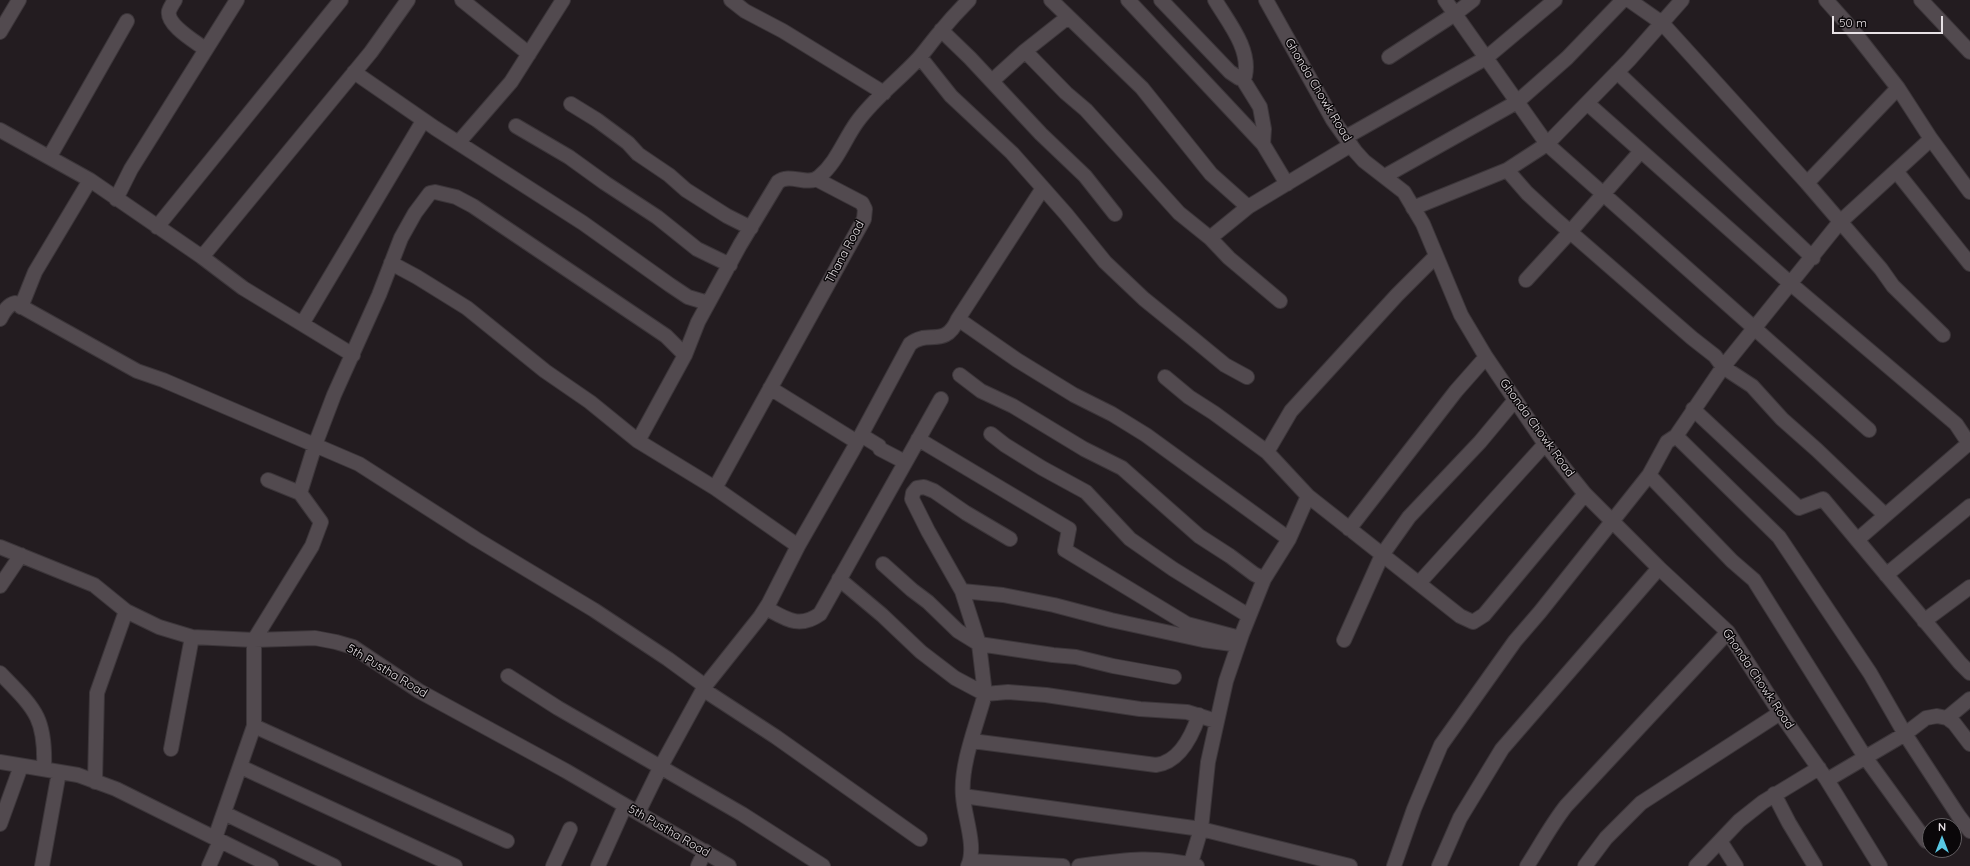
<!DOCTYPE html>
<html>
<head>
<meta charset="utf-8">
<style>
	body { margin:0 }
	#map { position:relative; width:1970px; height:866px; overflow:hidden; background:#231c20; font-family:Quicksand,sans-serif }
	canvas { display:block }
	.north { position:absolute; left:1922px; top:818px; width:40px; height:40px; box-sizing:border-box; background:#0a0709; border:1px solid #625e61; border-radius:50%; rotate:0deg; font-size:11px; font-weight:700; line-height:16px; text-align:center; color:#e7e1e5 }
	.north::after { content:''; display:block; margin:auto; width:14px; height:18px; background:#58c8e4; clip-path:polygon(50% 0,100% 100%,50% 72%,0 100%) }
	.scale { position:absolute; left:1832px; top:16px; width:111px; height:18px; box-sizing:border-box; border:2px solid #e7e1e5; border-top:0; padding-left:5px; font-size:12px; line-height:14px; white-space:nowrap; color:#e7e1e5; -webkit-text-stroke:3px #0a0709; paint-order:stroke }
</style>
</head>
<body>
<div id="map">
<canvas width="1970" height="866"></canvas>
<div class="north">N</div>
<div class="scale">50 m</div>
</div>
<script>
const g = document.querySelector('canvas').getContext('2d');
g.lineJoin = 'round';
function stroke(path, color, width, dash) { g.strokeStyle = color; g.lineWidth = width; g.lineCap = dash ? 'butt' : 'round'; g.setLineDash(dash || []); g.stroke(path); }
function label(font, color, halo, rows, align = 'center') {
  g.font = font + ' Quicksand,sans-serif'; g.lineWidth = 3; g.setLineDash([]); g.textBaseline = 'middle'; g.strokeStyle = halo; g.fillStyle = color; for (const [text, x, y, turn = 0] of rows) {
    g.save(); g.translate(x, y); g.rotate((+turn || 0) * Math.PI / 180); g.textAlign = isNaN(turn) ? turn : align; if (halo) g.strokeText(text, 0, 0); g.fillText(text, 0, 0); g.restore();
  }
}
const minor = new Path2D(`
	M 175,0 C 173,3 170,8 169,11 C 166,25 196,42 205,49
	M 462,0 L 529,54
	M 731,0 L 745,11 L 783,31 L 884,93
	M 1051,0 L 1142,88 L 1211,174 L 1248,207
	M 1128,0 L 1263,144
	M 1161,0 L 1230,72 L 1239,78 L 1245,76 C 1251,49 1228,22 1215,0
	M 1266,0 L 1333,120 L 1355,151 L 1364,161 L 1404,192 L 1423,224 L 1461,315 L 1486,357 L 1545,444 L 1585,494 L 1659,568 L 1728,632 L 1780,713 L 1827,780 L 1880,866
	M 1445,0 L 1547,144 L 1869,430
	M 1629,0 L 1662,23 L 1807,183 L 1881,269 L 1893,286 L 1943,335
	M 1826,0 L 1851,28 L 1898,88 L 1931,139 L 1970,192
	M 1921,0 L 1970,52
	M 941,30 L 970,58 L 1041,134 L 1085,176 L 1115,214
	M 0,32 L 19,0
	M 1025,51 L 1066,93 L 1086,110 L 1179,213 L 1210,238 L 1229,258 L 1280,301
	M 920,57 L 951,96 L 1012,153 L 1066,214 L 1105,262 L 1144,299 L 1191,337 L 1225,365 L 1247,377
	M 1389,57 L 1455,14 L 1473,0
	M 354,72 L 435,128 L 583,223 L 670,285 L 688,297 L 708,303
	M 1617,72 L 1813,258
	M 1242,78 L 1260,107 L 1264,129 L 1263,144 L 1287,184
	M 992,81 L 1025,51 L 1068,17
	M 1587,103 L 1791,284 L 1956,424 L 1970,445
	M 571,104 L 597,120 L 628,143 L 638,154 L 669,175 L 686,190 L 727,216 L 751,228
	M 516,126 L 569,157 L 605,183 L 657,217 L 697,249 L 730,265
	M 0,130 L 90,180 L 202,257 L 243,288 L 353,355
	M 1346,137 L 1486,58 L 1555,0
	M 458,143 L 511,82 L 563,0
	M 50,156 L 127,21
	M 1507,170 L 1527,193 L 1553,217 L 1692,338 L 1715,356 L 1723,367 L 1752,386 L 1782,419 L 1817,450 L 1885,515
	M 1896,171 L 1970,264
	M 1385,176 L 1517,102 L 1567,58 L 1623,0
	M 1807,183 L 1898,88
	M 116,199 L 131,169 L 237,0
	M 1413,208 L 1507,170 L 1547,144 L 1629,60 L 1682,0
	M 157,227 L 341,0
	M 1210,238 L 1248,207 L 1351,145
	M 202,257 L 371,52 L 408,0
	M 391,263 L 417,277 L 467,308 L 545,371 L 590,402 L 638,441 L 715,488 L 798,546
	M 1526,280 L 1570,232 L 1641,151
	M 21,307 L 35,272 L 90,180
	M 0,319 C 4,312 7,305 15,303 L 137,371 L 163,380 L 359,464 L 476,539 L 594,610 L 668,659 L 705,686
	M 958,319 L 1017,360 L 1074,395 L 1112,414 L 1146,435 L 1289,539
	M 302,324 L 423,121
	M 960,375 L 981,391 L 1013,406 L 1084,449 L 1122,468 L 1199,536 L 1230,556 L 1254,574 L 1264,579
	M 1165,377 L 1189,397 L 1214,413 L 1267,452 L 1308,496 L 1460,616 L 1473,622 L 1484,615 L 1585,494
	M 770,388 L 857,442
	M 1693,409 L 1799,508 L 1823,499 L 1960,663 L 1970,673
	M 991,434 L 1005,445 L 1042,468 L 1086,492 L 1130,539 L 1173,569 L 1249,616
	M 861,435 L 879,446 L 880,449 L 905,462
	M 1676,436 L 1779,537 L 1870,673 L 1905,734 L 1958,815 L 1970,831
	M 918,439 L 1069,529 L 1065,550 L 1187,624 L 1240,638
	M 638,441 L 685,355 L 698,322 L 740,245 L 778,182 C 790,172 807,187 819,177 C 837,162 844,140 857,122 C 874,98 899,80 919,58 C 926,50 933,40 940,32 C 949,21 959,10 969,0
	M 1267,452 L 1291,411 L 1397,295 L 1436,256
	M 1649,475 L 1732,561 L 1754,580 L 1865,757 L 1926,841
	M 268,480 L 300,493
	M 715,488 L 864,219 L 865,209 L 862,203 L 816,179
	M 1349,529 L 1456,391 L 1486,357
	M 1010,539 L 966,513 L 934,491 L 924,487 L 917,488 L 913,493 L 912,499 L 928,531 L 962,591 L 979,644 L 985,694 L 1008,692 L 1046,695 L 1140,709 L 1187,712 L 1216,721
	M 1857,540 L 1969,443
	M 0,547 L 94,585 L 126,611 L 159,627 L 192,637 L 254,640 L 315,638 L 336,642 L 353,647 L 419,691 L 566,771 L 729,866
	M 883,564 L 912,590 L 928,602 L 958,631 L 979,644 L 1053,655 L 1076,657 L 1113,666 L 1174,677
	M 1886,575 L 1970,506
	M 839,579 L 882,615 L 921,652 L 955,678 L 985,694 C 977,724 960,765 963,796 C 964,816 977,847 968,866
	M 1419,583 L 1545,444
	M 0,586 L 21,555
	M 962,591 L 1003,595 L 1054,605 L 1111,620 L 1203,640 L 1232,644
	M 766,608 C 786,619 799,629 820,614 L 941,399
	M 1924,621 L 1970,587
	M 1344,640 L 1382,555 L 1409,517 L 1480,442 L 1515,400
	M 0,673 C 35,709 46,717 44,769
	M 508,676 L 558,708 L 742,814 L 823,866
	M 704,690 L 776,737 L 920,839
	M 1947,718 L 1970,699
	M 254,726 L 507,841
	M 972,741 L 1156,765 C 1180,762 1192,736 1199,715
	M 171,749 L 192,637
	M 0,762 L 78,775 L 116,789 L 271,866
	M 241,767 L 455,866
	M 1827,780 L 1905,734 L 1926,718 L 1937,716 L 1947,718 L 1954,723 L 1970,744
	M 95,782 L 97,693 L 126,611
	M 1774,794 L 1789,823 L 1815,866
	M 963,796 L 1201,829 L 1350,866
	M 224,813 L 334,866
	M 638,813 L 660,768 L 705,686 L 760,617 L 769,603 L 798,546 L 853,450 L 910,344 C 928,329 945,349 958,319 L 1043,188
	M 0,824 L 21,766
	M 215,838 L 254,726 L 254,640 L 312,546 L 321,522 L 300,493 L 315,445 L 334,395 L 379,295 L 401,238 L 415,213 L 430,193 L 435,192 L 456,197 L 473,206 L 666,336 L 685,355
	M 1720,841 L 1739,821 L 1763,802 L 1819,768
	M 970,861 L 1063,866
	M 42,866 L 59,772
	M 209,866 L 220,841
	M 553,866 L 570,829
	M 598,866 L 625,806
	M 698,866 L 705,851
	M 1079,866 C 1123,860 1154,855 1197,866
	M 1190,866 L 1201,829 L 1208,762 L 1226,681 L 1242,634 L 1264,579 L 1289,539 L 1308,496
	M 1394,866 L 1414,809 L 1441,745 L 1515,641 L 1540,612 L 1649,475 L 1667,442 L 1676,436 L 1723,367 L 1839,223 L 1931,139
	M 1439,866 L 1460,818 L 1502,749 L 1659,568
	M 1527,866 C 1540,846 1551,825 1566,806 L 1728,632
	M 1585,866 L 1606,838 L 1641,803 L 1780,713
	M 1696,866 L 1720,841 L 1736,866`);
const streetNames = [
	["Ghonda Chowk Road",1318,90,59],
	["Thana Road",845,252,-62],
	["Ghonda Chowk Road",1537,428,54],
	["5th Pustha Road",387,671,31],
	["Ghonda Chowk Road",1758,679,56],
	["5th Pustha Road",669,831,30]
];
stroke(minor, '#3c363a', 16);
stroke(minor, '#524a4f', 14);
label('12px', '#e7e1e5', '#0a0709', streetNames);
</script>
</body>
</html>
